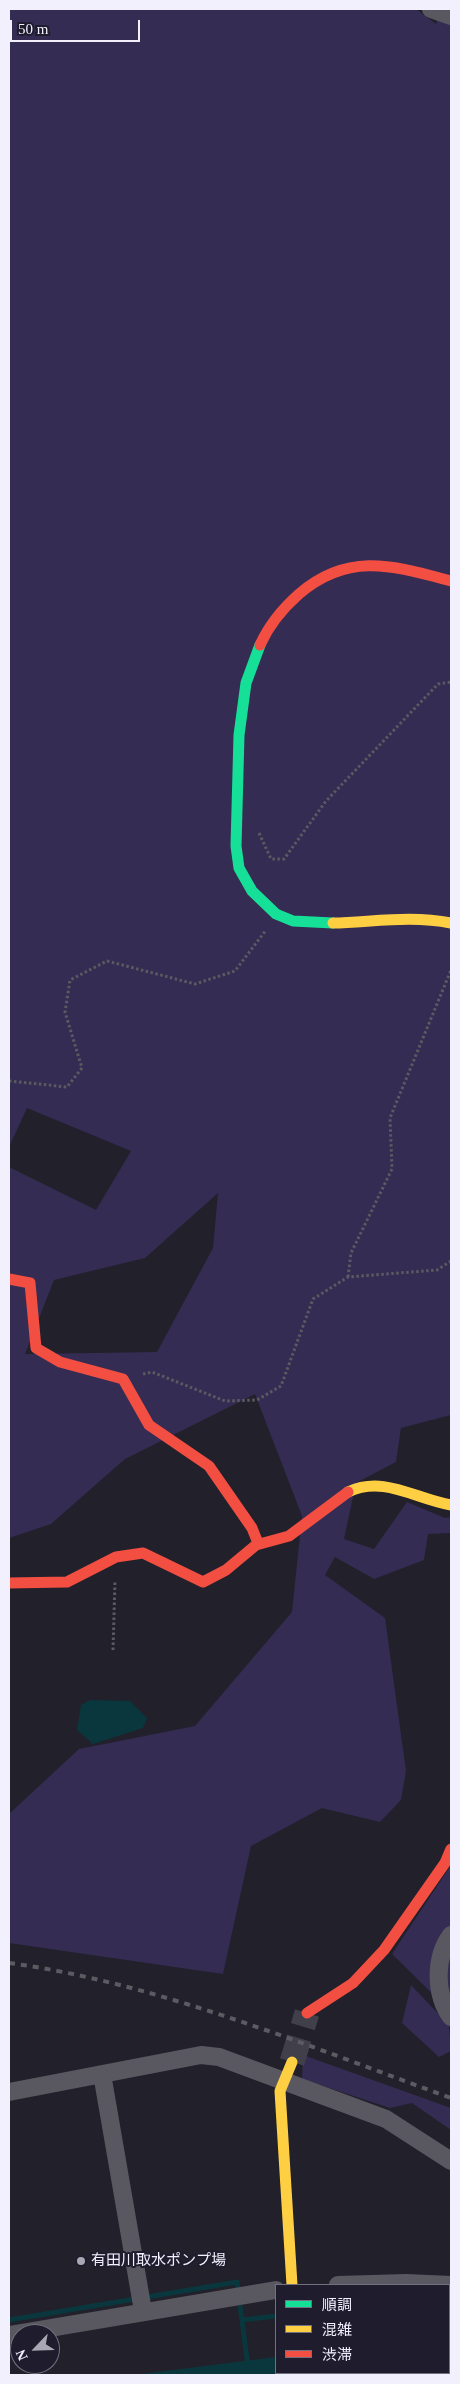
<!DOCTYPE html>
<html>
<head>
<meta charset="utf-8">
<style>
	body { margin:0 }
	#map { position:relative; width:460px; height:2384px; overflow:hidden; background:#22202a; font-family:"Times New Roman","Noto Sans JP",serif }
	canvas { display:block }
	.frame { position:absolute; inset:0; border:10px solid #f2f0fd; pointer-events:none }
	.legend { position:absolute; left:275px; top:2284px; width:175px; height:90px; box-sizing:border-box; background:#1f1c2e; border:1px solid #737181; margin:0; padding:6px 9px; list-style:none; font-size:15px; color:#f2f0fd }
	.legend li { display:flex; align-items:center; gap:10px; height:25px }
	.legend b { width:25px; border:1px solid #737181 }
	.north { position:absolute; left:10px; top:2324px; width:50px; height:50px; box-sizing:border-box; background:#1f1c2e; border:1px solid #737181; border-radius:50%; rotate:246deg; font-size:14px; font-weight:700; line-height:20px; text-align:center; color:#f2f0fd }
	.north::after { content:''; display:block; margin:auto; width:18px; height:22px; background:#a9a7b3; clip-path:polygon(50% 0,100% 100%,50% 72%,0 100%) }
	.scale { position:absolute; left:10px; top:20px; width:130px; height:22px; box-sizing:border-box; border:2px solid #f2f0fd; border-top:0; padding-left:6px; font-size:15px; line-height:18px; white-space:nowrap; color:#f2f0fd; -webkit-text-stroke:4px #1f1c2e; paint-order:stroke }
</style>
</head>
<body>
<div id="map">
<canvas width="460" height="2384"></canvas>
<div class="frame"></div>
<ul class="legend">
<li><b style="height:6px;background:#16e098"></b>順調</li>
<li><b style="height:6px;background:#ffcf43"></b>混雑</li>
<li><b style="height:6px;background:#f24e42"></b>渋滞</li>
</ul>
<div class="north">N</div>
<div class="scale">50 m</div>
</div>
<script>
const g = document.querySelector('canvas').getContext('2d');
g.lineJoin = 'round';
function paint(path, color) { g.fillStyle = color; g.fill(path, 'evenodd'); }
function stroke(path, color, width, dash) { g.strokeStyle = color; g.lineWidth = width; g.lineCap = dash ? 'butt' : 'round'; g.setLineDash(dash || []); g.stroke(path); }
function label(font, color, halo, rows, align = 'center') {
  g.font = font + ' "Times New Roman","Noto Sans JP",serif'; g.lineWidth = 4; g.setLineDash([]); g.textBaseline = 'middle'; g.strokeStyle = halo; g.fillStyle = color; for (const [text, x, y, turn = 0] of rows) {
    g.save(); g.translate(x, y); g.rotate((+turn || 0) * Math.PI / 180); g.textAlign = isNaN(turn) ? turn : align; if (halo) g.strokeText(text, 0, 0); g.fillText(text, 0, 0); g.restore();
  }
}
const green = new Path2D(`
	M 9,9 L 416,9 L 436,24 L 441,9 L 451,9 L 451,1415 L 401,1428 L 396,1462 L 356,1483 L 344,1539 L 374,1549 L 407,1502 L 445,1518 L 451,1517 L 451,1533 L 428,1534 L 424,1560 L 374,1579 L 335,1557 L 325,1575 L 385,1618 L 406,1771 L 401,1800 L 380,1822 L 322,1808 L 251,1846 L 223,1974 L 9,1943 L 9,1814 L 79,1749 L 195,1726 L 292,1612 L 302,1516 L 255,1394 L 125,1459 L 51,1524 L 9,1538 L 9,1167 L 96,1210 L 131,1151 L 27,1108 L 9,1147 ZM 218,1193 L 213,1248 L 157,1352 L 25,1354 L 54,1280 L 145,1258 Z
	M 451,1865 L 451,2012 L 392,1954 Z
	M 411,1985 L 449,2025 L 451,2051 L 439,2057 L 402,2023 Z
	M 303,2055 L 451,2108 L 451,2130 L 412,2103 L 390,2108 L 302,2079 Z`);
const water = new Path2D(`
	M 90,1700 L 130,1701 L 147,1718 L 143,1728 L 93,1744 L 77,1730 L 81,1705 Z
	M 449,2348 L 451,2348 L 451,2375 L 133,2375 L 276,2357 L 276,2373 L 449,2373 Z`);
const stream = new Path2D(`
	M 240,2306 L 248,2366
	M 449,2312 L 451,2312
	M 9,2320 L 237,2282 L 238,2289
	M 242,2320 L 276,2316`);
const secondaryTunnel = new Path2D(`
	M 292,2062 L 307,2013`);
const path = new Path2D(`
	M 259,833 L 271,859 L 284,859 L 326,801 L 438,684 L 451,682
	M 9,1081 L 67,1087 L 82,1068 L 65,1012 L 70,980 L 107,961 L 195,984 L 235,971 L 266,930
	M 348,1277 L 351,1253 L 392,1169 L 390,1118 L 451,970
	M 143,1374 L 152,1372 L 225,1401 L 257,1400 L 281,1386 L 313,1299 L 348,1277 L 437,1270 L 451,1261
	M 113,1650 L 115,1580`);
const street = new Path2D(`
	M 431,9 L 451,16
	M 451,1935 C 434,1958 435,1995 451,2017
	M 102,2074 L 143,2311
	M 9,2092 L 201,2055 L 219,2057 L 386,2119 L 451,2161
	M 338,2285 L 406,2283 L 451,2285
	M 9,2335 L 276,2290`);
const fast = new Path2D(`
	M 260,645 L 246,683 L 239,735 L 236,846 L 239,868 L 252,891 L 276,914 L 293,921 L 333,923`);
const slow = new Path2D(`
	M 333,923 C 373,922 411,915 451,923
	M 348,1492 C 384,1475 415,1499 451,1505
	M 292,2062 L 280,2091 L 292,2285`);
const jam = new Path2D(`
	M 260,645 C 269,625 282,609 299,594 C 349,551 394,566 451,581
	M 9,1279 L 30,1283 L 36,1348 L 60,1362 L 123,1379 L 149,1425 L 209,1466 L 252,1528 L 258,1543
	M 9,1583 L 67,1582 L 116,1557 L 143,1553 L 203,1582 L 226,1570 L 256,1545 L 289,1536 L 348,1492
	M 307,2013 L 353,1983 L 384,1950 L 445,1863 L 451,1849`);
const rail = new Path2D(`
	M 9,1963 C 158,1983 310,2047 451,2098`);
const markers = [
	[81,2261,5,"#a9a7b3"]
];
const poiNames = [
	["有田川取水ポンプ場",91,2261]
];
paint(green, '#342c53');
paint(water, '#09373d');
stroke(stream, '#09373d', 5);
stroke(secondaryTunnel, '#413f4a', 25, [25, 12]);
stroke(path, '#5b5a61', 3, [2.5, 2.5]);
stroke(street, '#595860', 18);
stroke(fast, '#16e098', 11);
stroke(slow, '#ffcf43', 11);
stroke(jam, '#f24e42', 11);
stroke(rail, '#5c5b62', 4, [6, 6]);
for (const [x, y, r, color] of markers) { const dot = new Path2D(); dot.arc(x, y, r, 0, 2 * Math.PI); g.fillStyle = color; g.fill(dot); stroke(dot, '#1f1c2e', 2); }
label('15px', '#f2f0fd', '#1f1c2e', poiNames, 'left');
</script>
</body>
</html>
